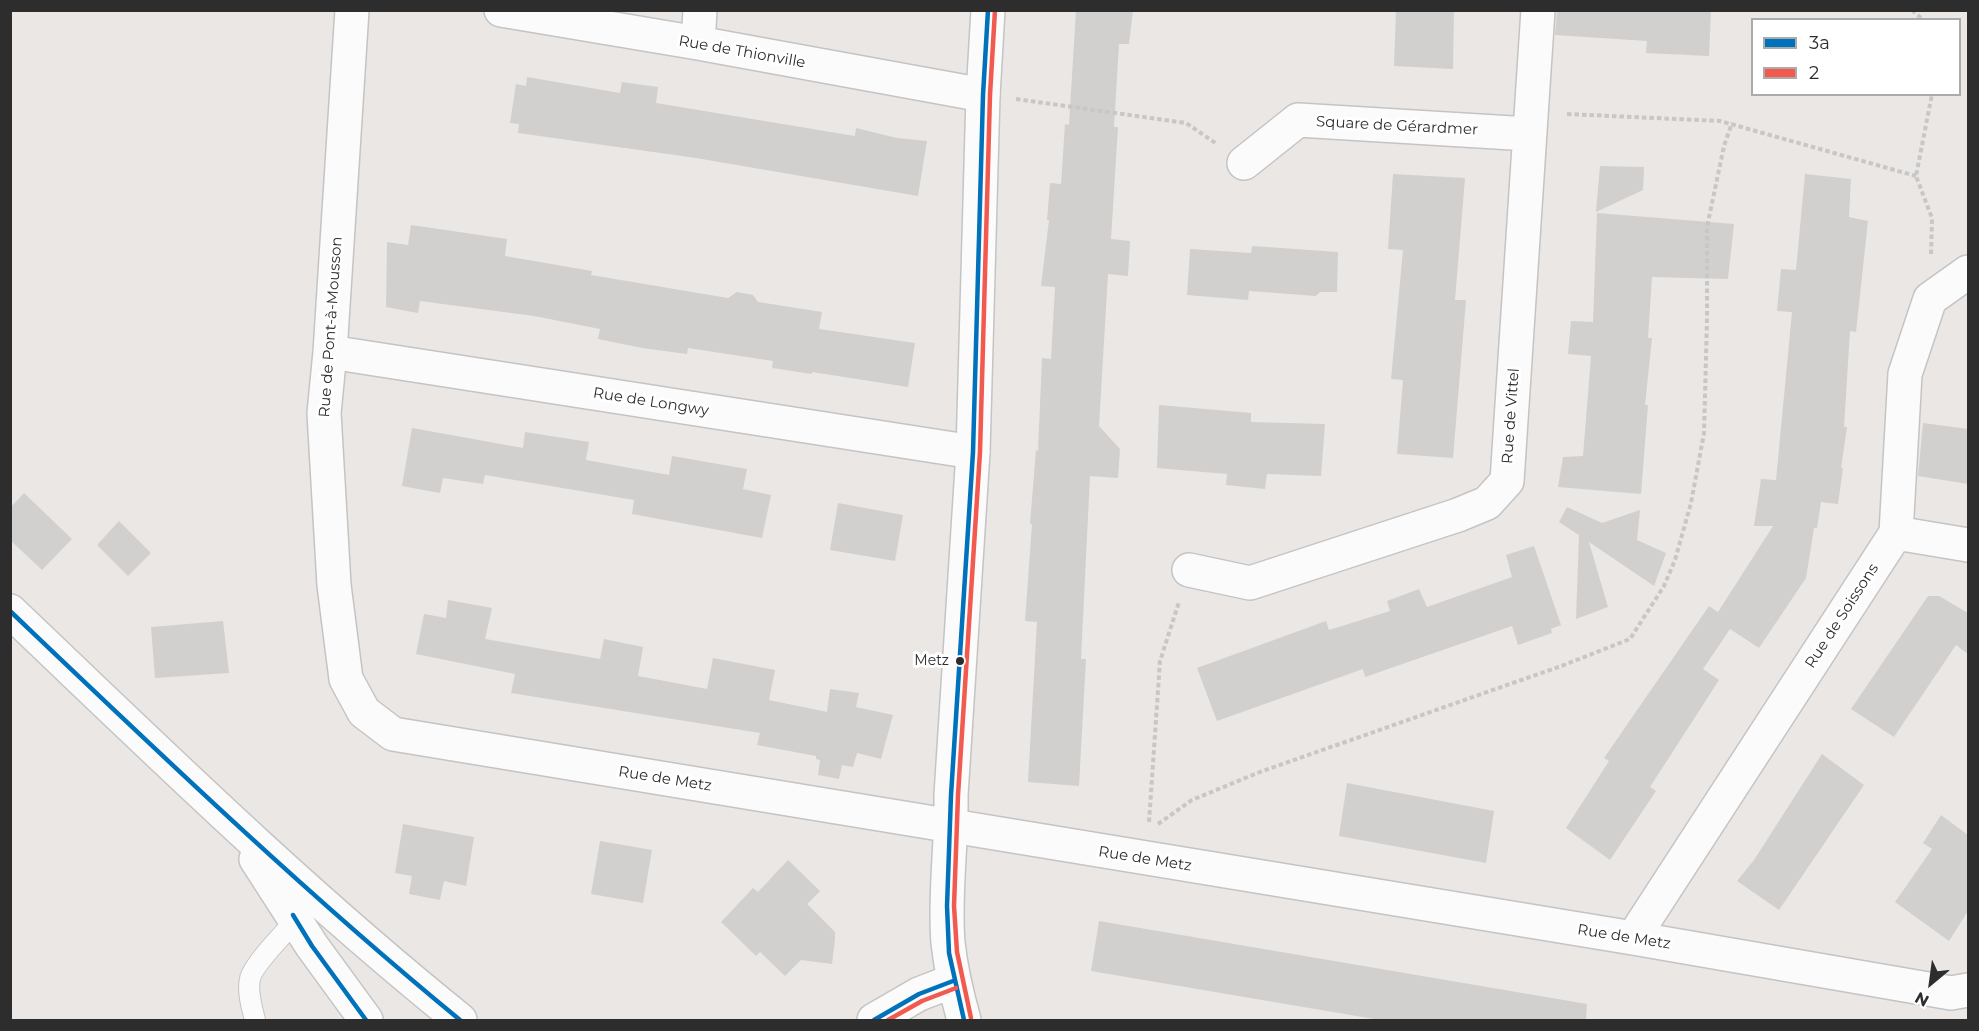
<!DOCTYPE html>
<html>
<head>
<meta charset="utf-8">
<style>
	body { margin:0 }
	#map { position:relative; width:1979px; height:1031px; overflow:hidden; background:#eae7e5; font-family:Montserrat,sans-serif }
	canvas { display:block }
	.frame { position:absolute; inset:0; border:12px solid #2d2d2d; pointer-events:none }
	.legend { position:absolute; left:1751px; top:18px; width:210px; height:78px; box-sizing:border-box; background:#fff; border:2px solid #ababab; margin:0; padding:8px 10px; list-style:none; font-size:18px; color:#2d2d2d }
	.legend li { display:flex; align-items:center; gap:12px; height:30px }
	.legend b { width:30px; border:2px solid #ababab }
	.north { position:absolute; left:1901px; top:953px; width:60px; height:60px; -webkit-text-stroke:4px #fff; paint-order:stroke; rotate:209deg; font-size:16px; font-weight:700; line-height:24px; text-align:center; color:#2d2d2d }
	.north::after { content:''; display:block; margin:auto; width:21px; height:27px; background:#2d2d2d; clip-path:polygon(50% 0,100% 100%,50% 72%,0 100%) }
</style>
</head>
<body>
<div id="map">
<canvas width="1979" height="1031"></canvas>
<div class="frame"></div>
<ul class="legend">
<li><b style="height:8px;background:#0071bb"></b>3a</li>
<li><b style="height:8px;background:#f2594f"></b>2</li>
</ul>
<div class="north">N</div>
</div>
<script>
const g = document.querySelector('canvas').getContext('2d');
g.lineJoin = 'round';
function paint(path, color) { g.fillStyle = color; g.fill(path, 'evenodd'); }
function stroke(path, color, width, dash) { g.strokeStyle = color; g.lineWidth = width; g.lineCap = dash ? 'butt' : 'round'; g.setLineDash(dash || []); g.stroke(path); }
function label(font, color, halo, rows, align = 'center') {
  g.font = font + ' Montserrat,sans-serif'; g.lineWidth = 6; g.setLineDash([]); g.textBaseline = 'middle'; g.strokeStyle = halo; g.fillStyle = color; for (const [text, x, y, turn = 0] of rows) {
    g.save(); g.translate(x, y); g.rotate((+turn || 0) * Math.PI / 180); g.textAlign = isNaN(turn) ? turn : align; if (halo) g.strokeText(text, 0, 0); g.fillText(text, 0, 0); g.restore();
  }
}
const building = new Path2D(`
	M 1076,10 L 1133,10 L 1129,44 L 1119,44 L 1114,127 L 1118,127 L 1111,239 L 1130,241 L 1128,276 L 1108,274 L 1099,426 L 1120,449 L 1118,478 L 1090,476 L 1081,659 L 1086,659 L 1079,786 L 1028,782 L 1037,622 L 1025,621 L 1032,524 L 1030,524 L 1036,450 L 1038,451 L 1042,358 L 1051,359 L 1055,287 L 1041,286 L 1049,220 L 1047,220 L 1050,183 L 1061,184 L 1065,124 L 1069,125 Z
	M 1396,10 L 1454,10 L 1453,69 L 1394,66 Z
	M 1557,10 L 1711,10 L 1709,56 L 1646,53 L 1647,41 L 1555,35 Z
	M 527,77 L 620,93 L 622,82 L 658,87 L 656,103 L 855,136 L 856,128 L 897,138 L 927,141 L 918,196 L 696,158 L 518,133 L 519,124 L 510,123 L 516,84 L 526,86 Z
	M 1600,166 L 1644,167 L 1643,190 L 1596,212 Z
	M 1393,174 L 1465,178 L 1455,300 L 1466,300 L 1453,458 L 1397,454 L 1403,380 L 1391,379 L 1403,250 L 1388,249 Z
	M 1805,174 L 1851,179 L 1849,217 L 1868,221 L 1856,332 L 1850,331 L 1844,427 L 1847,427 L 1841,468 L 1843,468 L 1838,504 L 1821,502 L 1817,528 L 1814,528 L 1806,578 L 1759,648 L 1730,629 L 1703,669 L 1719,680 L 1650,787 L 1656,791 L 1610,860 L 1566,828 L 1609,761 L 1604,758 L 1709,606 L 1718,612 L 1773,526 L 1754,526 L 1761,479 L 1776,480 L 1792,312 L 1777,311 L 1781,269 L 1796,270 Z
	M 1597,213 L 1734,224 L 1728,279 L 1652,277 L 1648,338 L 1652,338 L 1645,405 L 1648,405 L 1641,494 L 1558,487 L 1563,457 L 1583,456 L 1591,356 L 1568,354 L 1571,321 L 1593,322 Z
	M 411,225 L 507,239 L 505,256 L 592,271 L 591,275 L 728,298 L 737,292 L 753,295 L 758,302 L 822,312 L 819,329 L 915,343 L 908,387 L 812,372 L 812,374 L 772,368 L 773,361 L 688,348 L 687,354 L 642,348 L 598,339 L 600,329 L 534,316 L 420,301 L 418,313 L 386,307 L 387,242 L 408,245 Z
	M 1252,246 L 1338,252 L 1337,292 L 1320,292 L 1316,296 L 1249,291 L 1248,300 L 1187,295 L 1190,249 L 1251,253 Z
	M 1159,405 L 1251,413 L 1251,422 L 1325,424 L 1321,476 L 1267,474 L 1265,489 L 1226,485 L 1227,474 L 1157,468 Z
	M 1923,423 L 1968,429 L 1968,484 L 1918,476 Z
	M 412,428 L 523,448 L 525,432 L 589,442 L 586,460 L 669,475 L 672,456 L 747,469 L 743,489 L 771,495 L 762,538 L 632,514 L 634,500 L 485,475 L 483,484 L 443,478 L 440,493 L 402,486 Z
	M 24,493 L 72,539 L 42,570 L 10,540 L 10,508 Z
	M 838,503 L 903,515 L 895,561 L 830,550 Z
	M 1567,507 L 1602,523 L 1640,510 L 1637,540 L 1666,553 L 1654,586 L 1589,542 L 1608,607 L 1576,619 L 1579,535 L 1559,522 Z
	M 119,521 L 151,553 L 128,576 L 97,545 Z
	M 1534,546 L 1561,625 L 1551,629 L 1552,633 L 1518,645 L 1512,626 L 1365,677 L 1363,669 L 1217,721 L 1197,668 L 1326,621 L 1329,630 L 1390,611 L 1387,601 L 1419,589 L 1427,607 L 1512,577 L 1506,555 Z
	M 1928,596 L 1939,596 L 1968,613 L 1968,654 L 1956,645 L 1894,737 L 1851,709 Z
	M 448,600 L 492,608 L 485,639 L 600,659 L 604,639 L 643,647 L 638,676 L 707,689 L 713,658 L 775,670 L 769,700 L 827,712 L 830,689 L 859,693 L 856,707 L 893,715 L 881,759 L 857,753 L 853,767 L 842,765 L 839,779 L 818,775 L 820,760 L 816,759 L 816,756 L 757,745 L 760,733 L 511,693 L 515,674 L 416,654 L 424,614 L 446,618 Z
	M 223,621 L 229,673 L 155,678 L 151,627 Z
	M 1822,754 L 1864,785 L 1779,910 L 1737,881 L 1754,860 Z
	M 1347,783 L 1494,811 L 1486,863 L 1339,836 Z
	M 1941,815 L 1968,835 L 1968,911 L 1949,941 L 1895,902 L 1932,849 L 1923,843 Z
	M 403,824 L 474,837 L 466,886 L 444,881 L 440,900 L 409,894 L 412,876 L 395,873 Z
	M 600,841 L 652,850 L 643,903 L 591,894 Z
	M 788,860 L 820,891 L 807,904 L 835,932 L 835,939 L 832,964 L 801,960 L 785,976 L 760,952 L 756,956 L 721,922 L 753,888 L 758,892 Z
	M 1099,921 L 1587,1004 L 1586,1020 L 1380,1020 L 1091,971 Z`);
const path = new Path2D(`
	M 1912,10 L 1923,20
	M 1016,99 L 1186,123 L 1217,144
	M 1567,114 L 1720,121 L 1916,176
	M 1931,254 L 1932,218 L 1916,176 L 1932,94
	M 1149,822 L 1160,661 L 1179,602
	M 1158,824 L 1192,800 L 1260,772 L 1564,665 L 1630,639 L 1664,586 L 1675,560 L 1691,503 L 1704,433 L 1707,319 L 1707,227 L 1724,146 L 1732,123`);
const service = new Path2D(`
	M 255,1020 C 252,1008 247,992 250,979 C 252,965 291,926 302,914`);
const minor = new Path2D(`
	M 352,10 L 330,352 L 324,413 L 334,585 L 346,679 L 364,712 L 393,734 L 1633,938 L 1951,993 L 1968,990
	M 501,10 L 698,43 L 983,95
	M 698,43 L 700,10
	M 1244,163 L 1298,120 L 1529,134
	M 330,352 L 973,452
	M 1896,533 L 1968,545
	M 1189,570 L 1250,583 L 1458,515 L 1487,503 L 1507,481 L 1538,10
	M 1633,938 L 1896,533 L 1905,374 L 1930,299 L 1968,272`);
const tertiary = new Path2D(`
	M 10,611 C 157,751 302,893 460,1020
	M 256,859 L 312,946 L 366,1020
	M 874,1020 L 919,994 L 953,981
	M 964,1020 C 957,995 951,970 948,943 C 944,894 952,844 951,795 L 973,452 L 983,95 L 988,10`);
const bus1 = new Path2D(`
	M 10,611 C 157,751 303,891 460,1020
	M 293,915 L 312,946 L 366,1020
	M 874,1020 L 919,994 L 953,981
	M 964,1020 L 949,953 L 947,906 L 951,795 L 973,452 L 983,95 L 988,10`);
const bus2 = new Path2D(`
	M 971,1018 L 957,952 L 954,906 L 958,795 L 980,452 L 990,95 L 995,10
	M 888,1020 L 922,1001 L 956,988`);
const markers = [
	[960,661,5,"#2d2d2d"]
];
const busNames = [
	["Metz",949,661]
];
const streetNames = [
	["Rue de Thionville",742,52,10],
	["Square de Gérardmer",1397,126,3],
	["Rue de Pont-à-Mousson",331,327,-86],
	["Rue de Longwy",651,402,9],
	["Rue de Vittel",1511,416,-86],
	["Rue de Soissons",1842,616,-57],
	["Rue de Metz",665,779,9],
	["Rue de Metz",1145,859,9],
	["Rue de Metz",1624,937,9]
];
paint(building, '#d2d0ce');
stroke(service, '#c5c4c4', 22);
stroke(minor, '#c5c4c4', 36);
stroke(tertiary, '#c5c4c4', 36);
stroke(path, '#c7c7c7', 4, [4.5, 3]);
stroke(service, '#fcfbfb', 20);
stroke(minor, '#fcfbfb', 33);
stroke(tertiary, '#fcfbfb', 33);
stroke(bus1, '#0071bb', 4.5);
stroke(bus2, '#f2594f', 4.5);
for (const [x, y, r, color] of markers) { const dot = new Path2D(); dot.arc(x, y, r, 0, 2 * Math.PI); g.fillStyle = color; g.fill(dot); stroke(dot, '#fff', 2); }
label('14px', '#2d2d2d', '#fff', busNames, 'right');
label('15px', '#2d2d2d', '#fff', streetNames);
</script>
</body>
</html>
